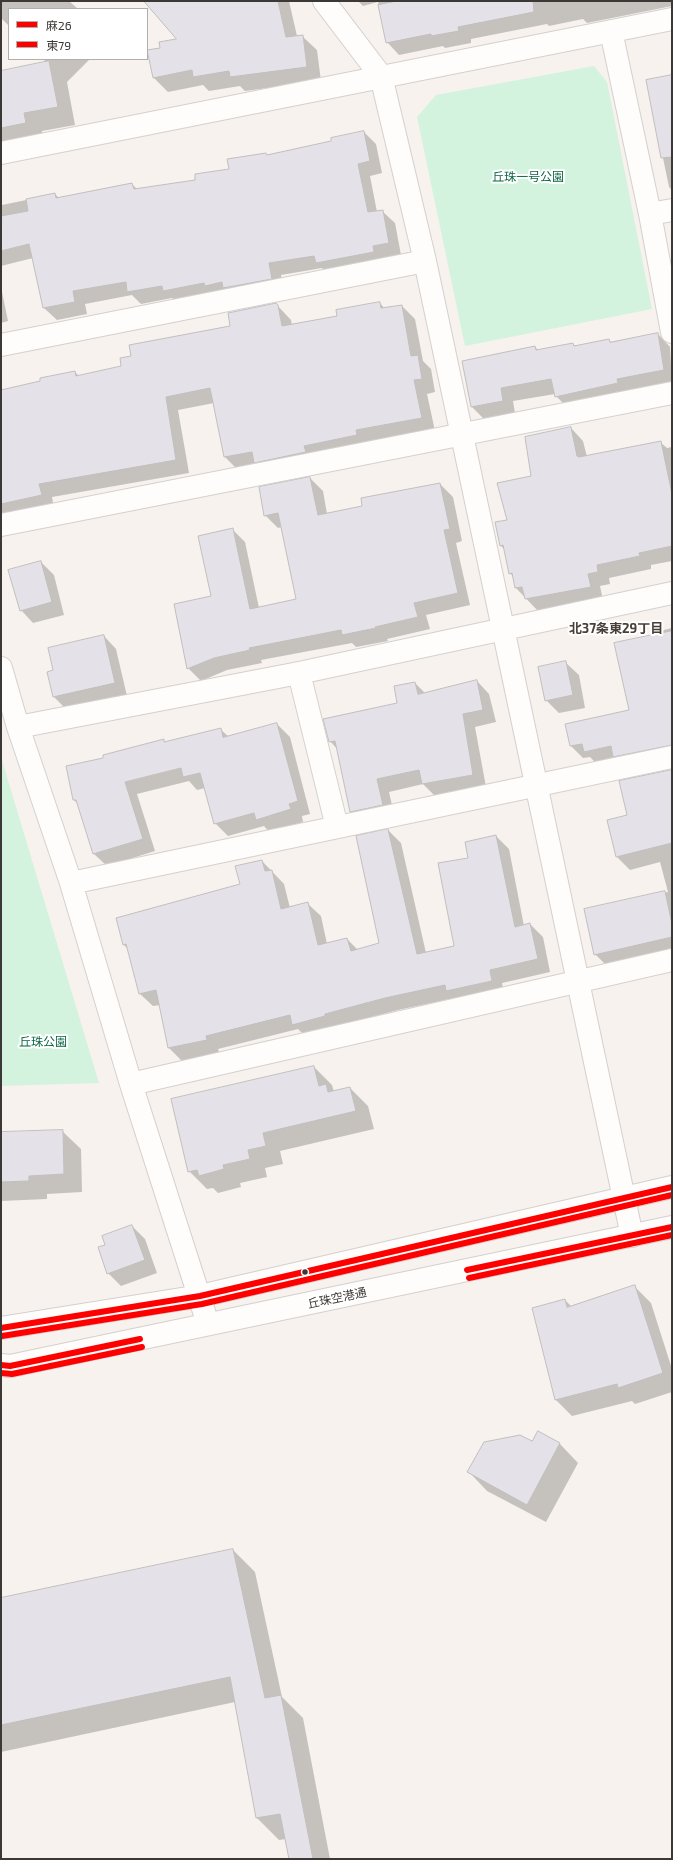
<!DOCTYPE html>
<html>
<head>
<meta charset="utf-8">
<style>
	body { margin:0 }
	#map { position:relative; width:673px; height:1860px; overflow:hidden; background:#f7f2ed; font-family:"Exo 2","Noto Sans JP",sans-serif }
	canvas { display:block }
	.frame { position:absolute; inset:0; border:2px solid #3c3835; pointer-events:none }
	.legend { position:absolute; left:8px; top:8px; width:140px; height:52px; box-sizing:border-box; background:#fff; border:1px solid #b1afae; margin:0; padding:5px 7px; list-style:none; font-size:12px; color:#3c3835 }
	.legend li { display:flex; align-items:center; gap:8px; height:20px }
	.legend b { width:20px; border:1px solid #b1afae }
</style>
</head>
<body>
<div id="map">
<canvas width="673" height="1860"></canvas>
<div class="frame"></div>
<ul class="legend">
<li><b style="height:5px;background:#f00"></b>麻26</li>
<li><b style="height:5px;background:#f00"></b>東79</li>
</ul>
</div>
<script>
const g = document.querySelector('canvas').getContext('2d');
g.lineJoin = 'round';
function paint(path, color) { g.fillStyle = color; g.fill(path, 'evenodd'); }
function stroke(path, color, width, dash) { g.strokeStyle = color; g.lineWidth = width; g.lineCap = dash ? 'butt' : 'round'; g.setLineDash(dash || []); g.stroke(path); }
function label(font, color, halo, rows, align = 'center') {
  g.font = font + ' "Exo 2","Noto Sans JP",sans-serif'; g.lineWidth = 4; g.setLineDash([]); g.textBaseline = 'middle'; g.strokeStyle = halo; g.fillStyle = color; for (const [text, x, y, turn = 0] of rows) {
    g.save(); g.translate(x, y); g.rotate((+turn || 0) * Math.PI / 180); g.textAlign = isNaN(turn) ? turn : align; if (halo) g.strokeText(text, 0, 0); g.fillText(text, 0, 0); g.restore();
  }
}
const green = new Path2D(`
	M 594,66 L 607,82 L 652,309 L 465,346 L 417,117 L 436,95 Z
	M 1,757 L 99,1083 L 1,1086 Z`);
const shadow = new Path2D(`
	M 1,1 L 69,1 L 78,9 L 9,9 L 9,26 L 1,18 Z
	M 145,1 L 289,1 L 297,36 L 302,36 L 317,50 L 321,81 L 245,91 L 240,86 L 209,91 L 203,85 L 168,92 L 154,78 L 161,49 L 178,40 Z
	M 358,1 L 672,1 L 672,6 L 587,23 L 583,19 L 549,26 L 547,24 L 471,39 L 471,43 L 445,48 L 443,46 L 399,55 L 387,42 L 378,2 L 363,6 Z
	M 43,59 L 90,59 L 67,82 L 75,125 L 42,131 L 44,141 L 1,149 L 1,72 L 47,63 Z
	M 672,76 L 672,190 L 669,187 L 647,81 Z
	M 364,132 L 376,144 L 382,173 L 370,176 L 377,212 L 382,211 L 395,223 L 401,255 L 329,275 L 322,268 L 281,275 L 284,291 L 176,302 L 172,298 L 141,304 L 132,295 L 85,304 L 87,314 L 57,320 L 44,308 L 33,258 L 1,266 L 1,199 L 2,205 L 55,194 L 60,199 L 132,184 L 138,190 L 197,180 L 230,169 L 266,154 L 268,156 L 333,142 Z
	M 1,287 L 8,321 L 1,323 Z
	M 380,303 L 385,309 L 402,306 L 415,319 L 423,361 L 431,369 L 435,392 L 427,394 L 435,431 L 238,470 L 225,457 L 214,403 L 178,410 L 189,473 L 52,497 L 54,508 L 1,517 L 1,403 L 42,382 L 75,372 L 79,376 L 123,367 L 231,327 L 276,304 L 291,320 L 292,325 L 338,317 Z
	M 658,334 L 670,347 L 672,384 L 569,409 L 556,396 L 555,394 L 513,401 L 515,413 L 485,420 L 472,407 L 535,347 L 539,351 L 573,344 L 576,347 L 609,340 L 611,342 Z
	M 571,428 L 583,441 L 587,457 L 660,442 L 667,448 L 672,447 L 672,561 L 651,565 L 651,569 L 609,578 L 610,584 L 600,586 L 603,600 L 538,611 L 516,588 L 514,578 L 510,573 L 505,550 L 501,546 L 508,521 L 532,477 Z
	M 310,478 L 323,491 L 327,514 L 363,507 L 440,484 L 453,497 L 462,541 L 456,543 L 470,605 L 426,615 L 430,629 L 387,639 L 388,641 L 356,647 L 352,643 L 261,660 L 262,663 L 227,670 L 201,681 L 188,668 L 213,597 L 232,529 L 245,542 L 259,608 L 298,600 L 282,527 L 278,528 L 265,515 Z
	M 41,562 L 54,575 L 64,615 L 33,623 L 21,610 Z
	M 672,628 L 672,751 L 597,764 L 590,757 L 583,758 L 571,746 L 566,725 L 630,710 L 661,634 L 660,631 Z
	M 104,636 L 116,649 L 127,696 L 67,710 L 54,697 L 54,671 Z
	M 566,663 L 579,675 L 585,708 L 559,713 L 546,700 Z
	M 477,681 L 489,694 L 496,722 L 475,727 L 486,787 L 436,797 L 423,784 L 389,792 L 395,818 L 364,824 L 351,811 L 338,750 L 330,741 L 398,704 L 415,683 L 425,693 Z
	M 277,724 L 290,737 L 310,814 L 302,816 L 303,822 L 269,832 L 264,826 L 228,836 L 215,823 L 205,788 L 197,790 L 189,781 L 137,794 L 155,851 L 107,866 L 94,854 L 78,804 L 74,800 L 105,758 L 163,741 L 166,743 L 220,729 L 229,737 Z
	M 672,794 L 672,953 L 608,967 L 595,954 L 585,910 L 668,892 L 660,862 L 630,870 L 617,857 L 628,816 Z
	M 388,830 L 401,843 L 426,953 L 455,946 L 469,858 L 496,836 L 509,849 L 524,926 L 530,924 L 543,937 L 550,972 L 502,983 L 504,993 L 460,1003 L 455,998 L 398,1010 L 337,1026 L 306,1037 L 298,1029 L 218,1049 L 219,1052 L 182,1061 L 169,1048 L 160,1005 L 153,1006 L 140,994 L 129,950 L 124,945 L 117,919 L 241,885 L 262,861 L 284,884 L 290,908 L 308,904 L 321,916 L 327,944 L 347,939 L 358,950 L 380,944 Z
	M 314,1067 L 332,1085 L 334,1092 L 350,1088 L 368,1106 L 374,1129 L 280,1151 L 283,1164 L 265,1168 L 267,1177 L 240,1183 L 241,1187 L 218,1193 L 213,1188 L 207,1189 L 189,1171 Z
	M 62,1131 L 81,1149 L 82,1192 L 47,1194 L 47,1199 L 1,1201 L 1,1133 Z
	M 132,1226 L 145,1239 L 157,1273 L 121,1286 L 108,1273 L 106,1246 Z
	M 635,1287 L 651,1303 L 672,1369 L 672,1392 L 635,1404 L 632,1401 L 572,1416 L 555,1399 L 565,1300 L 572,1307 Z
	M 538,1433 L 560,1444 L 578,1463 L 546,1522 L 487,1491 L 469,1472 L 533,1442 Z
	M 233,1550 L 255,1572 L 282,1697 L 303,1718 L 330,1859 L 290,1859 L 286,1839 L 279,1840 L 257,1818 L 235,1702 L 1,1752 L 1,1599 Z`);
const building = new Path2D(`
	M 144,1 L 278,1 L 286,37 L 303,35 L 307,67 L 230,77 L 229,71 L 193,77 L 192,70 L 153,78 L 147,50 L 160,48 L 159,42 L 176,39 Z
	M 397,1 L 533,1 L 534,12 L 458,27 L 459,31 L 431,36 L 431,34 L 386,43 L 378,5 Z
	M 49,61 L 58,107 L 24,113 L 26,123 L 1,128 L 1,71 Z
	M 672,75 L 672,157 L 661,158 L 646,80 Z
	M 364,131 L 370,161 L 358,164 L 368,212 L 383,210 L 389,243 L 373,246 L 374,252 L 316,263 L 314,256 L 269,263 L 272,279 L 223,288 L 222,282 L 205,286 L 204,283 L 163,291 L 162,286 L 127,292 L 126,282 L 73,291 L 75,302 L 43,308 L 29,244 L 1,251 L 1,216 L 28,211 L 26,199 L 55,193 L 56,198 L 132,183 L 134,189 L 195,180 L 195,174 L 229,169 L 227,159 L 266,153 L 267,155 L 331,141 L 331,138 Z
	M 380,302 L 381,308 L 402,305 L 411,356 L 418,355 L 422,379 L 414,380 L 422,418 L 356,430 L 357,435 L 304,446 L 306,452 L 254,463 L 252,452 L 224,457 L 210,388 L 166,397 L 176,460 L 39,484 L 42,495 L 1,504 L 1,390 L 40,381 L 40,378 L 75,371 L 76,376 L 121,366 L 120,358 L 131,356 L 129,345 L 230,326 L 228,313 L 276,303 L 278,305 L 282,326 L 337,316 L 336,310 Z
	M 658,333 L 664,370 L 617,379 L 618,383 L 555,397 L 551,379 L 501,388 L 503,401 L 471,407 L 462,361 L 535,346 L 536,350 L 573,343 L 574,346 L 609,339 L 610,342 Z
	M 571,427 L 577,456 L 579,457 L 661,441 L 672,494 L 672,546 L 639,553 L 640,556 L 597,565 L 598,572 L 588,574 L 591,587 L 525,599 L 522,587 L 515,588 L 512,573 L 509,574 L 503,545 L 500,546 L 495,522 L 507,520 L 497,483 L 531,476 L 525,437 Z
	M 310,477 L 318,515 L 362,506 L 361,498 L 440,483 L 450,529 L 444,530 L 458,593 L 414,603 L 418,617 L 375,627 L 376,628 L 342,635 L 341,630 L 249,648 L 250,650 L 214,658 L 187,669 L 174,604 L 211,596 L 198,536 L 233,528 L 250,609 L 296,599 L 278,513 L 264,516 L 259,487 Z
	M 41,561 L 52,602 L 20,611 L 8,570 Z
	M 672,631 L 672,745 L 613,757 L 611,746 L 584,752 L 582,744 L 570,746 L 565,724 L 629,710 L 614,643 Z
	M 104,635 L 115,683 L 53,697 L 47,672 L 53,670 L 48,648 Z
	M 566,661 L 573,695 L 545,701 L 538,667 Z
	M 477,680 L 483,710 L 463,714 L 473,775 L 422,784 L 419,770 L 377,779 L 383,805 L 350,812 L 335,741 L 329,742 L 323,719 L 397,703 L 394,686 L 415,682 L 418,694 Z
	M 277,723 L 298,801 L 289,804 L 291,809 L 256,820 L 254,813 L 214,824 L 200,773 L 183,777 L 181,768 L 125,782 L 143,839 L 93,854 L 76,800 L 73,800 L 66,766 L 103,758 L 103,755 L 164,739 L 164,742 L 221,728 L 223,737 Z
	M 672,770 L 672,843 L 616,857 L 607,820 L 627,815 L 619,781 Z
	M 388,829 L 417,954 L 454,946 L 438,863 L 468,858 L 465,842 L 496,835 L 515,927 L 530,923 L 538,959 L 490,970 L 492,981 L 446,991 L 445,985 L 385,998 L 325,1014 L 325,1016 L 292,1025 L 290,1015 L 206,1036 L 207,1040 L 168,1048 L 156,990 L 139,994 L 126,944 L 123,945 L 116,918 L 240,884 L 235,866 L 262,860 L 265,871 L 272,870 L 281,909 L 308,902 L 318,945 L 347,938 L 351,951 L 379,943 L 356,836 Z
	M 665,891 L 672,924 L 672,937 L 594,955 L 584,909 Z
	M 314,1066 L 319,1086 L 326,1084 L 328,1092 L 350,1087 L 356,1111 L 263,1133 L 266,1146 L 248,1150 L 250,1159 L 223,1165 L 224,1169 L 199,1176 L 197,1170 L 188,1172 L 171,1099 Z
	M 63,1130 L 64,1174 L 29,1176 L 29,1181 L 1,1182 L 1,1132 Z
	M 132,1225 L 145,1260 L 107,1274 L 98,1247 L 105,1245 L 102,1236 Z
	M 635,1285 L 663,1373 L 618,1388 L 617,1384 L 555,1400 L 532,1308 L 565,1299 L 567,1307 Z
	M 538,1431 L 560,1443 L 527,1505 L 467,1472 L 484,1442 L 520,1435 L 532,1441 Z
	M 233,1549 L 265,1698 L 281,1695 L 313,1859 L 289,1859 L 280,1814 L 256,1818 L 230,1677 L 1,1725 L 1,1598 Z`);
const street = new Path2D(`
	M 324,1 L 381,76 L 425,261 L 632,1236
	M 611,31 L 650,214 L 672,332
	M 1,153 L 672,19
	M 650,214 L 672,210
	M 1,345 L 425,261
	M 1,525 L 672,393
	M 1,668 L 18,727 L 71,883 L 131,1084 L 208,1324
	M 299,673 L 337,827
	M 18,727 L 299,673 L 672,593
	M 71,883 L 672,757
	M 131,1084 L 672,960`);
const secondary = new Path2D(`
	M 1,1328 L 200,1296 L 672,1187
	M 1,1365 L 10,1366 L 672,1227`);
const bus1 = new Path2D(`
	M 467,1270 L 672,1227
	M 1,1328 L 200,1296 L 672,1187
	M 1,1365 L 10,1366 L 140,1339`);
const bus2 = new Path2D(`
	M 469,1278 L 672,1235
	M 2,1336 L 202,1304 L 672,1195
	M 1,1373 L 12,1374 L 142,1347`);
const markers = [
	[305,1272,3.5,"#3c3835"]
];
const parkNames = [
	["丘珠一号公園",528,177],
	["丘珠公園",43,1042]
];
const streetNames = [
	["丘珠空港通",337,1298,-12]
];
const neighbourhoodNames = [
	["北37条東29丁目",616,629]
];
paint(green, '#d3f3df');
paint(shadow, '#0003');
paint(building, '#e5e1e8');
stroke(building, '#c1bebe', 1);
stroke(street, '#d4d0cd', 24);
stroke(secondary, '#d4d0cd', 24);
stroke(street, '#fefdfc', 22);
stroke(secondary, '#fefdfc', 22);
stroke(bus1, '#f00', 6);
stroke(bus2, '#f00', 6);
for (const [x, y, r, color] of markers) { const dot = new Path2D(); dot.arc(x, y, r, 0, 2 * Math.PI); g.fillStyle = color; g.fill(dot); stroke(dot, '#fff', 1.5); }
label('12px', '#0b6645', '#fff', parkNames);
label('12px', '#3c3835', '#fff', streetNames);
label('bold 13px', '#473f38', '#fff', neighbourhoodNames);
</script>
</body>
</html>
